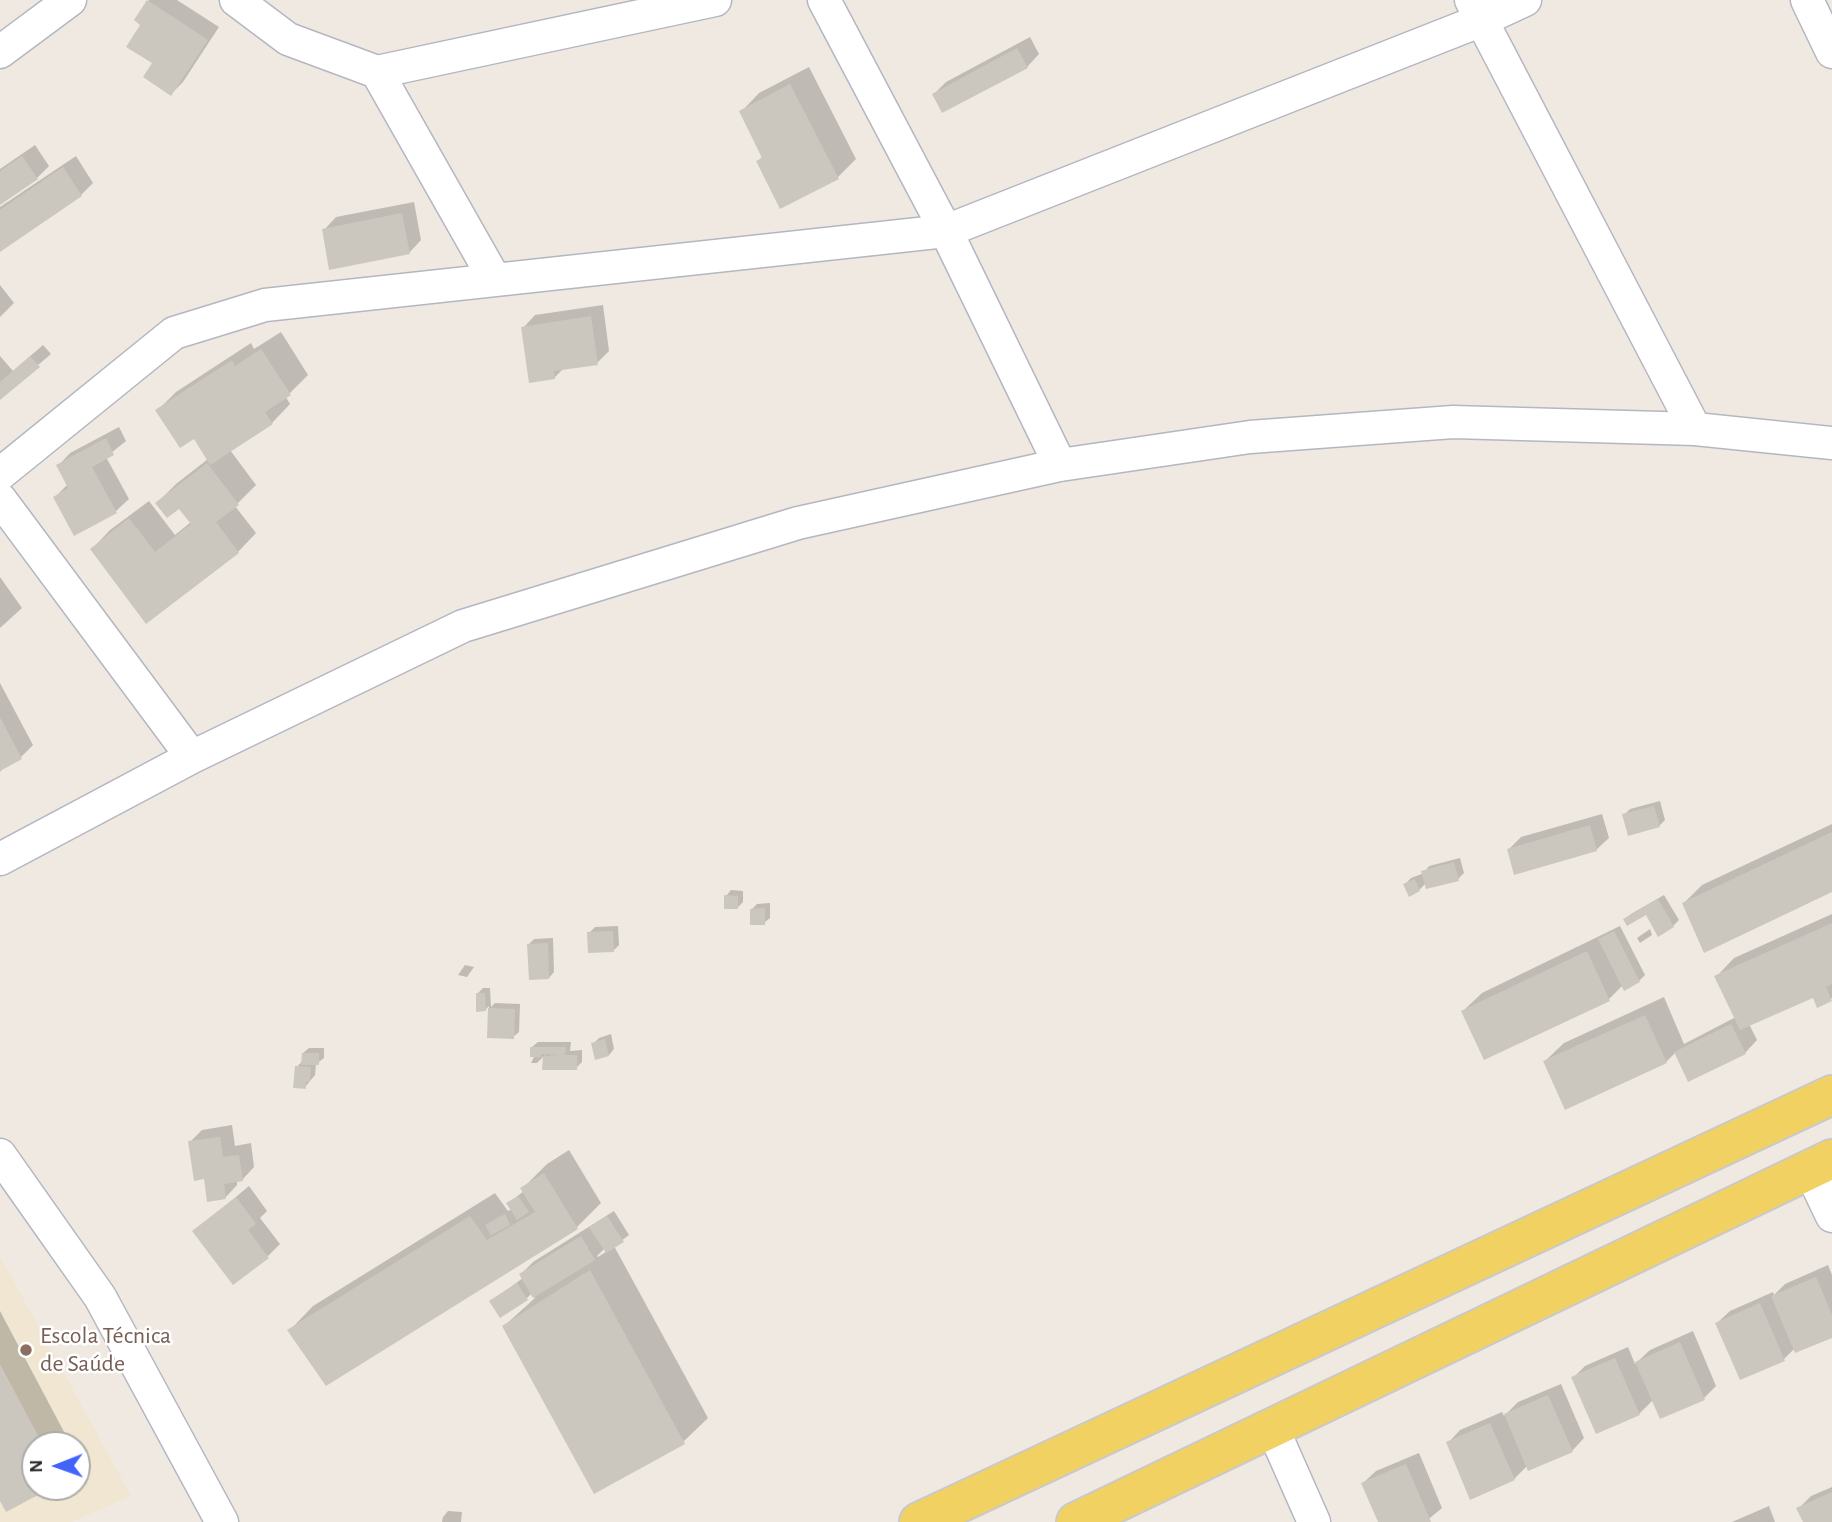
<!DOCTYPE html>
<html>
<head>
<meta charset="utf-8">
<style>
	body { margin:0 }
	#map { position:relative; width:1832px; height:1522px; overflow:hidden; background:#efe9e1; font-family:"Alegreya Sans",sans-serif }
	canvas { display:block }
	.north { position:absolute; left:21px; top:1431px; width:70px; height:70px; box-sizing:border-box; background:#fff; border:2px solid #ababab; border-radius:50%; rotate:269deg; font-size:19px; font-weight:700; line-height:28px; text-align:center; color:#2e2e2e }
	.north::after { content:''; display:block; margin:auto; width:24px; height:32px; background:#4264fb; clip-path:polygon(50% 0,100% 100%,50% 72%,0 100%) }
</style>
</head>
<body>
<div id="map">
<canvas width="1832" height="1522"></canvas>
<div class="north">N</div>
</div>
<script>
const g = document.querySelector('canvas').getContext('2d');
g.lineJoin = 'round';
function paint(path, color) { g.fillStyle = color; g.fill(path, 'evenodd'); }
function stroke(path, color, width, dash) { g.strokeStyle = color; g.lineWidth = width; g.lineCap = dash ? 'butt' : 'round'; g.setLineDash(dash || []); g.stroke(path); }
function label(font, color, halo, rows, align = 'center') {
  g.font = font + ' "Alegreya Sans",sans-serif'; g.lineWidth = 5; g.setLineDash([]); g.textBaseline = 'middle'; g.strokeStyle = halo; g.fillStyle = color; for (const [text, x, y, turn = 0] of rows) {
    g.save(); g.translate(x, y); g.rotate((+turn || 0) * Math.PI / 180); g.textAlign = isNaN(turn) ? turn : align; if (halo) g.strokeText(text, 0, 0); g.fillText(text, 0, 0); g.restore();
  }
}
const education = new Path2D(`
	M 0,1256 L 131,1496 L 71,1522 L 0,1522 ZM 35,1445 L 77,1445 L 77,1487 L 35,1487 Z`);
const shadow = new Path2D(`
	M 149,0 L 177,0 L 219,27 L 183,82 L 171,94 L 154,63 L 143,25 L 136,20 Z
	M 1030,37 L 1039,54 L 1027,67 L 934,94 L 946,82 Z
	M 809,67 L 856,159 L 838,177 L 758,161 L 763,156 L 741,112 L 759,93 Z
	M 35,145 L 49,166 L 37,178 L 0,203 L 0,169 Z
	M 76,156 L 93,183 L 81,195 L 0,250 L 0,207 Z
	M 414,202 L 421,240 L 409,253 L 324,230 L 336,217 Z
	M 0,285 L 14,303 L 0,317 Z
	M 603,305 L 609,351 L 597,363 L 564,368 L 554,378 L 523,328 L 535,315 Z
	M 281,332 L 308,375 L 286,397 L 290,404 L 272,423 L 230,450 L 256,485 L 235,506 L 256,533 L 238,552 L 147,622 L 92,549 L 110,530 L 149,501 L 175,535 L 191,522 L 180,507 L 157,503 L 176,484 L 208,459 L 194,437 L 158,410 L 176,392 L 251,343 L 254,349 Z
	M 43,345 L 51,354 L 0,397 L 0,356 L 13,371 Z
	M 119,427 L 126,441 L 106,457 L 129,499 L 116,511 L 74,534 L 55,497 L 68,484 L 58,466 L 70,453 Z
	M 0,577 L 22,608 L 0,628 Z
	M 0,683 L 33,745 L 21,757 L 5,766 L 0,772 Z
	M 1660,801 L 1665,820 L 1659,826 L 1624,815 L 1630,809 Z
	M 1602,814 L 1609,838 L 1596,850 L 1509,849 L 1521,837 Z
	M 1832,824 L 1832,890 L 1684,903 L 1702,885 Z
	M 1460,858 L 1464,873 L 1458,879 L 1426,883 L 1419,890 L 1405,884 L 1411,878 L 1424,873 L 1429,866 Z
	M 731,890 L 743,891 L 743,902 L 737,908 L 726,896 Z
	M 1664,895 L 1679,920 L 1673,926 L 1647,913 L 1625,919 L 1631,914 Z
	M 770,903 L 770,918 L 764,923 L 752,909 L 757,904 Z
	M 1832,914 L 1832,998 L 1818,1006 L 1814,995 L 1749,1024 L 1757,1040 L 1745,1053 L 1676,1052 L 1666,1062 L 1545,1061 L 1564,1043 L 1664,997 L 1684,1044 L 1736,1017 L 1716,977 L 1734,958 Z
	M 618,926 L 619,945 L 613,951 L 589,933 L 595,927 Z
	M 1620,926 L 1645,975 L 1639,981 L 1623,985 L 1609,999 L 1463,1011 L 1482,993 Z
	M 1650,929 L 1652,935 L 1640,943 L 1637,938 Z
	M 553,938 L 554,972 L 549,978 L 529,944 L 534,939 Z
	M 465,965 L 474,967 L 467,977 L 458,975 Z
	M 483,988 L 490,988 L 491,1007 L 495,1003 L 520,1004 L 519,1032 L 513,1037 L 488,1036 L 489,1006 L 485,1010 L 477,994 Z
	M 611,1034 L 614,1049 L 609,1055 L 593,1044 L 599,1038 Z
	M 538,1042 L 571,1042 L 570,1051 L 582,1050 L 582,1062 L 576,1068 L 544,1068 L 545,1055 L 537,1063 L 531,1063 L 535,1055 L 532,1047 Z
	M 309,1048 L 324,1048 L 324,1058 L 316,1064 L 315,1075 L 305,1087 L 297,1067 L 303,1060 L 303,1053 Z
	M 232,1125 L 235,1146 L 251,1143 L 254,1167 L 242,1180 L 237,1180 L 237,1185 L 225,1198 L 190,1142 L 202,1130 Z
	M 569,1150 L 601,1203 L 576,1228 L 289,1331 L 313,1306 L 495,1193 L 508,1211 L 512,1209 L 508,1203 L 524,1191 L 523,1188 L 547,1164 Z
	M 249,1186 L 267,1211 L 260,1218 L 280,1244 L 268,1256 L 195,1231 Z
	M 614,1211 L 629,1235 L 614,1246 L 708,1418 L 683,1442 L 504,1326 L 535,1298 L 532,1293 L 527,1298 L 491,1301 L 523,1278 L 521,1274 L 533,1262 ZM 605,1248 L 607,1251 L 598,1257 L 597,1256 Z
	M 1828,1265 L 1832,1275 L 1832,1336 L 1795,1348 L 1784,1359 L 1717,1323 L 1730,1311 L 1773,1292 L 1774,1295 L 1785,1284 Z
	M 0,1311 L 71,1445 L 35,1445 L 35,1487 L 49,1487 L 0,1498 Z
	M 1693,1331 L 1716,1386 L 1704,1398 L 1653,1400 L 1639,1414 L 1573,1378 L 1585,1366 L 1628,1347 L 1635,1364 L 1650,1350 Z
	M 1561,1384 L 1584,1438 L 1572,1451 L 1528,1465 L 1514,1479 L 1448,1443 L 1460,1430 L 1502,1412 L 1504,1416 L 1518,1402 Z
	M 1419,1453 L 1442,1508 L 1425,1522 L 1380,1522 L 1363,1483 L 1376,1471 Z
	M 1832,1487 L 1832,1522 L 1805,1522 L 1799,1508 L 1811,1496 Z
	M 1769,1506 L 1775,1522 L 1732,1522 Z
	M 448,1511 L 462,1512 L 461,1522 L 442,1522 L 443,1517 Z`);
const building = new Path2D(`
	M 147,0 L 208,40 L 171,96 L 143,77 L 152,63 L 126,47 L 140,25 L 134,20 Z
	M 1017,48 L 1028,68 L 942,113 L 932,94 Z
	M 790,84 L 839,179 L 780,209 L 756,161 L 762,158 L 739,111 Z
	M 22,156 L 38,179 L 0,205 L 0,171 Z
	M 63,167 L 82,196 L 0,252 L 0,210 Z
	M 402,213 L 410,254 L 329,270 L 322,229 Z
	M 591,316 L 598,365 L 554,371 L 555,379 L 529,383 L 521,327 Z
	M 261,349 L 291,395 L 265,412 L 273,424 L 210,465 L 194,439 L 180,448 L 155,410 L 232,360 L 235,366 Z
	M 30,356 L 40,367 L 0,400 L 0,382 Z
	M 106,438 L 114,455 L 92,467 L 117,513 L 74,536 L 53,497 L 68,488 L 56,465 Z
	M 207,463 L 239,505 L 216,522 L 239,553 L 146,624 L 90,549 L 129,518 L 155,552 L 191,524 L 179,509 L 167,518 L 155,503 Z
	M 0,717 L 22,759 L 0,771 Z
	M 1654,806 L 1660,827 L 1628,836 L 1622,814 Z
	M 1590,825 L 1597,851 L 1514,875 L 1507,849 Z
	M 1832,832 L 1832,892 L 1704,953 L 1682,903 Z
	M 1454,862 L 1459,881 L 1426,889 L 1421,871 Z
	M 1415,879 L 1420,891 L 1409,897 L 1403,884 Z
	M 724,895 L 738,896 L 738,909 L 724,909 Z
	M 1658,899 L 1674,927 L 1658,937 L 1646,915 L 1627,926 L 1623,919 Z
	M 765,908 L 765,925 L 750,925 L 750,909 Z
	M 1832,923 L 1832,984 L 1826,987 L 1832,1001 L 1817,1008 L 1813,998 L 1740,1030 L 1714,976 Z
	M 613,931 L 614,952 L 588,953 L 587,932 Z
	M 1614,931 L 1640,982 L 1624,991 L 1598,939 Z
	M 548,943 L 549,979 L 529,980 L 527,944 Z
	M 1587,951 L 1610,1001 L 1484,1060 L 1461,1011 Z
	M 476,993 L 485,993 L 486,1011 L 476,1012 Z
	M 488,1008 L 515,1009 L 514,1039 L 487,1038 Z
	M 1645,1015 L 1667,1063 L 1565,1110 L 1543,1061 Z
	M 1731,1024 L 1746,1054 L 1688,1082 L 1674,1052 Z
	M 605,1039 L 609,1056 L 595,1060 L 591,1043 Z
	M 530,1047 L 566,1047 L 565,1055 L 577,1055 L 577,1070 L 542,1070 L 543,1056 L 561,1055 L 541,1054 L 541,1057 L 530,1057 Z
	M 302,1053 L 319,1053 L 319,1065 L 301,1065 Z
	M 295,1066 L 311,1067 L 310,1082 L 306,1082 L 306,1089 L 293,1088 Z
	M 220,1137 L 223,1157 L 239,1155 L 243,1181 L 224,1184 L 226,1199 L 207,1202 L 204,1179 L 194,1181 L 188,1141 Z
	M 544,1173 L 578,1229 L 326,1386 L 287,1330 L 470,1216 L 487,1240 L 535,1212 L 520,1188 Z
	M 518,1196 L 529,1212 L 517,1220 L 506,1203 Z
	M 236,1197 L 256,1224 L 248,1230 L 269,1258 L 233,1285 L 192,1231 Z
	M 505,1214 L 510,1225 L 491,1235 L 485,1225 Z
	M 607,1216 L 624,1242 L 606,1253 L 589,1227 Z
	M 581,1236 L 595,1260 L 533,1298 L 519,1274 Z
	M 590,1270 L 685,1444 L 594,1494 L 502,1326 Z
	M 1816,1277 L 1832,1315 L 1832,1338 L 1795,1353 L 1771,1296 Z
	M 517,1283 L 528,1300 L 500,1318 L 489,1301 Z
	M 1760,1303 L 1785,1361 L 1740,1380 L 1715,1323 Z
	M 1680,1342 L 1705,1400 L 1660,1419 L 1635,1362 Z
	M 1615,1358 L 1640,1415 L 1596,1434 L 1571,1377 Z
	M 0,1364 L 43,1445 L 35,1445 L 35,1487 L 53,1487 L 6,1512 L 0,1501 Z
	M 1548,1395 L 1573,1452 L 1528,1471 L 1504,1414 Z
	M 1490,1423 L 1515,1480 L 1470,1500 L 1446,1442 Z
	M 1406,1464 L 1431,1522 L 1378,1522 L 1361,1483 Z
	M 1832,1492 L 1832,1522 L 1803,1522 L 1796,1508 Z`);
const minor = new Path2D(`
	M 236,0 L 288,39 L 377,72 L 495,280
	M 824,0 L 946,231 L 1060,465
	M 1471,0 L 1695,429
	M 1807,0 L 1832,52
	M 0,52 L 70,0
	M 377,72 L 715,0
	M 0,474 L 174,333 L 265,305 L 946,231 L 1482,20 L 1525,0
	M 0,499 L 192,757
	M 0,859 L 192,757 L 463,626 L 798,523 L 1060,465 L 1250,437 L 1453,422 L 1695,429 L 1832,443
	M 0,1155 L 100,1297 L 222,1522
	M 1810,1170 L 1832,1216
	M 1272,1427 L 1314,1522`);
const primary = new Path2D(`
	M 919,1522 L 1832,1095
	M 1076,1522 L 1832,1159`);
const markers = [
	[26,1350,7,"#8d6e63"]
];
const educationNames = [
	["Escola Técnica",40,1336],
	["de Saúde",40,1364]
];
paint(education, '#f0e6d1');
paint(shadow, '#0003');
paint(building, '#cbc7bf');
stroke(minor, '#b4b7c1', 35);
stroke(primary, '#c9c9c9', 42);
stroke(minor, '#fff', 32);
stroke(primary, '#f2d163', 38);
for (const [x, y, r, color] of markers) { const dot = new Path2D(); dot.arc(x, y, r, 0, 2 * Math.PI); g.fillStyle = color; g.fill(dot); stroke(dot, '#fff', 2.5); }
label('24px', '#785e54', '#fff', educationNames, 'left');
</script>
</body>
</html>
